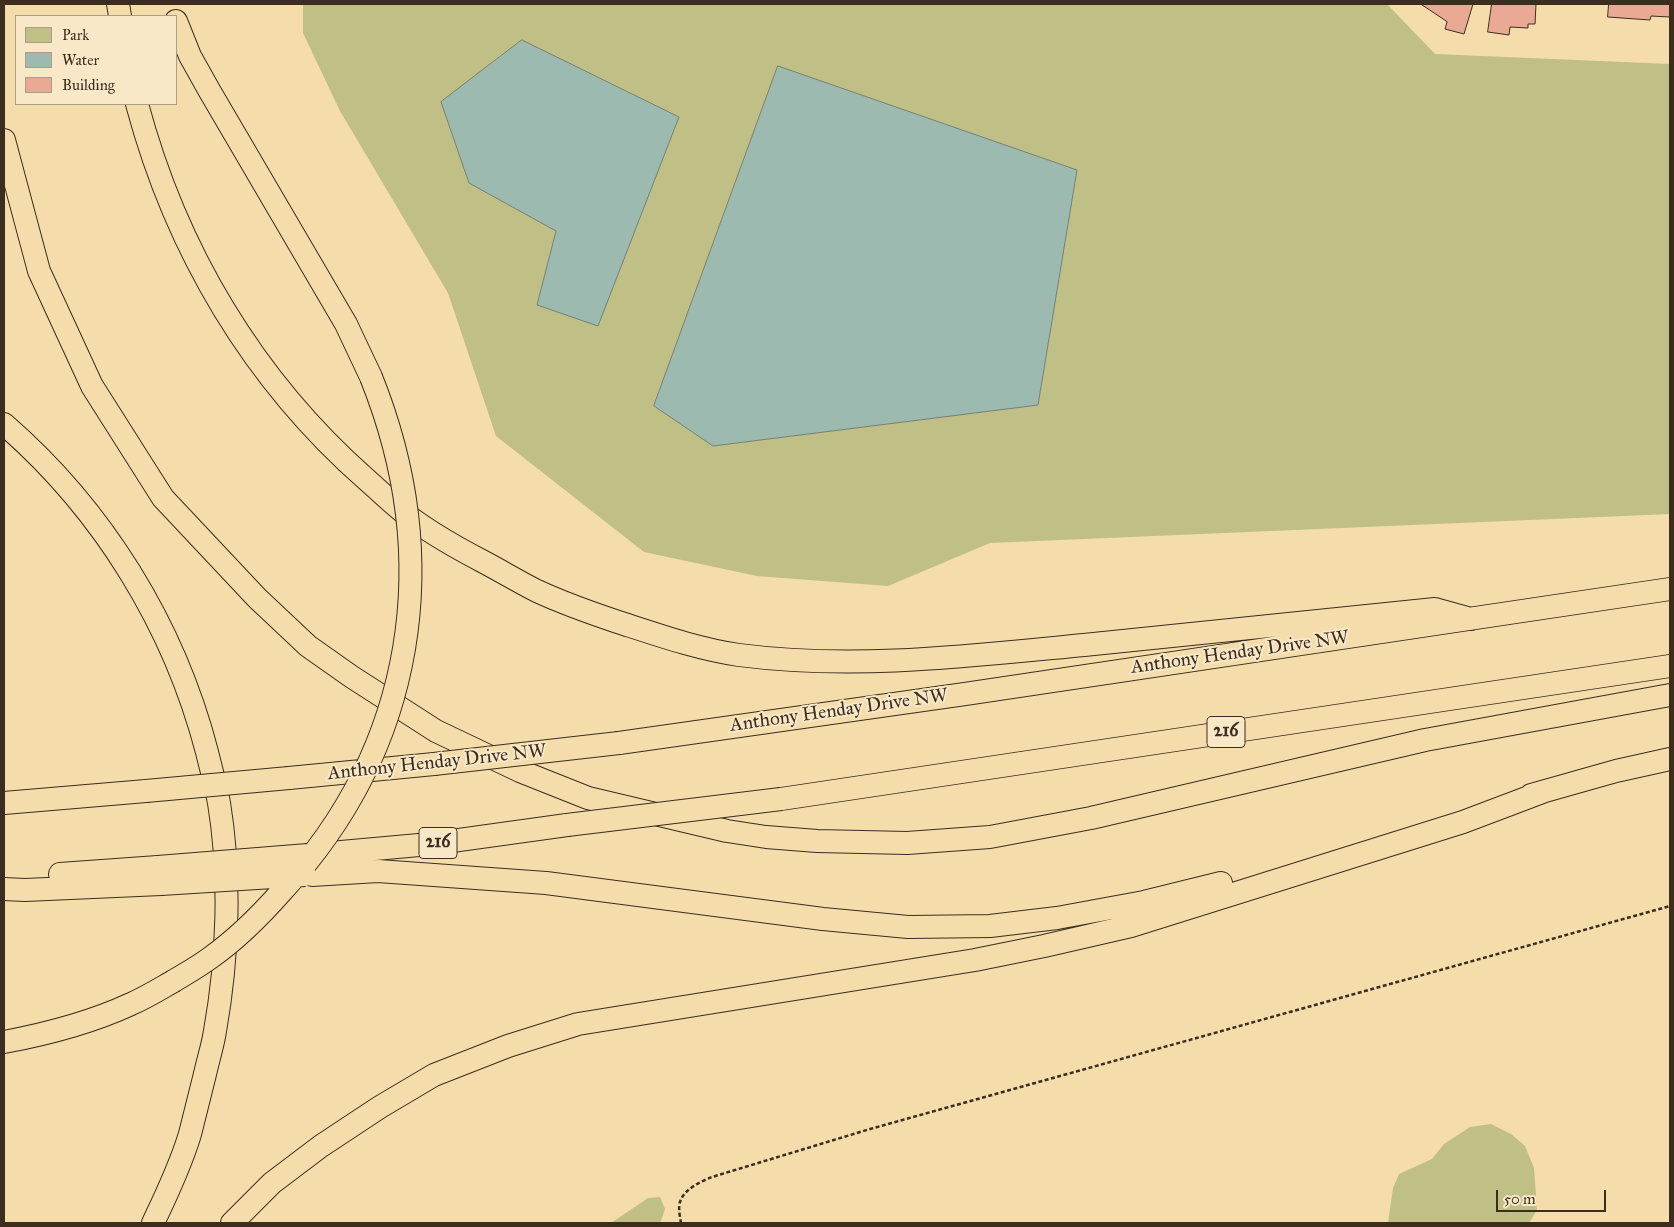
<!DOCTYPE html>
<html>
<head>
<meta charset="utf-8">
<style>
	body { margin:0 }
	#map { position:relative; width:1674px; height:1227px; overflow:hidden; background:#f4dcab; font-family:"IM FELL Great Primer",serif }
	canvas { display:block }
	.frame { position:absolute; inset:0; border:5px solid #3c2d1f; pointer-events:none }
	.legend { position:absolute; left:15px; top:15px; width:162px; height:90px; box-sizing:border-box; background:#f8e8c8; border:1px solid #ad9d84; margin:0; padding:6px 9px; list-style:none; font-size:15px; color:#3c2d1f }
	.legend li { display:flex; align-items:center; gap:10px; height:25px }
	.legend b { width:25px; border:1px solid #ad9d84 }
	.scale { position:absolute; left:1496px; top:1190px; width:110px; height:22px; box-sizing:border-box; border:2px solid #3c2d1f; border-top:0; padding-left:6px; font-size:15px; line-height:18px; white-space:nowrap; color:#3c2d1f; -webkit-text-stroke:4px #f8e8c8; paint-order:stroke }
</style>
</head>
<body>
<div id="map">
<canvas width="1674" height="1227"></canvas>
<div class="frame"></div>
<ul class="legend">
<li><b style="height:14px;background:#c0bf85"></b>Park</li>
<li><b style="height:14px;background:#9cbaaf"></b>Water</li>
<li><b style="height:14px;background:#eaa994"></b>Building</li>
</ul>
<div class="scale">50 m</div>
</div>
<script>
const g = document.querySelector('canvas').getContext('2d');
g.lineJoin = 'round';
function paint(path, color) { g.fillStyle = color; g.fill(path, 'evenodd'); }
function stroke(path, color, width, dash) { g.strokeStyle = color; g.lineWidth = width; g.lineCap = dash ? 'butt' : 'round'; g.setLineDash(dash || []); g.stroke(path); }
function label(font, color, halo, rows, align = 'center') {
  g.font = font + ' "IM FELL Great Primer",serif'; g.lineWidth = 4; g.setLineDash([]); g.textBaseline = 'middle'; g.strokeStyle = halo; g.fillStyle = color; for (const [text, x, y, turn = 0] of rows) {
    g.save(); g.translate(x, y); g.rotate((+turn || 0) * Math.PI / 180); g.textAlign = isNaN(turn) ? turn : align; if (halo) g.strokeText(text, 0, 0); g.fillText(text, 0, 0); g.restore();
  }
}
const green = new Path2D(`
	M 303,4 L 1387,4 L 1435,54 L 1670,64 L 1670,514 L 990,543 L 888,586 L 757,576 L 644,552 L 496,436 L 448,293 L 340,111 L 303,33 Z
	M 1491,1124 L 1511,1134 L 1525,1146 L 1534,1168 L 1537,1210 L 1529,1223 L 1388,1223 L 1393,1188 L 1399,1174 L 1432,1159 L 1444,1144 L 1470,1127 Z
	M 660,1197 L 665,1209 L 661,1221 L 658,1223 L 611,1223 L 648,1198 Z`);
const water = new Path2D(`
	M 522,40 L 679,117 L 598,326 L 537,305 L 556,231 L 469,183 L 441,102 Z
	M 778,66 L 1077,170 L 1038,405 L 713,446 L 654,406 Z`);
const building = new Path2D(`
	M 1421,4 L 1473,4 L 1464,34 L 1445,29 L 1447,22 Z
	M 1492,4 L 1536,4 L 1535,24 L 1528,24 L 1528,28 L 1510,27 L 1509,35 L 1488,32 Z
	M 1609,4 L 1670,4 L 1670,17 L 1651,16 L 1650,20 L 1608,17 Z`);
const path = new Path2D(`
	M 681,1223 C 680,1217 678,1208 680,1202 C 684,1189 700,1182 712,1177 L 870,1129 L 1670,906`);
const highway = new Path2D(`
	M 118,4 L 120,16
	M 176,21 L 190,56 L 209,90 L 346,324 L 371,377
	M 137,104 C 176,250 253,380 367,480 C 383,494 398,509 415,521 C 436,536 459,549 482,561 C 501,571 519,582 537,591 C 563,603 591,613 618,622 C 658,635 698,649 739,655 C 854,670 969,656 1084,645 C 1201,633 1318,621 1435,609 L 1471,619
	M 4,140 L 39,271 L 92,386 L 163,498 L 257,598 L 308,646 L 352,677 L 436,731 L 520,771 L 588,798 L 727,831 L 766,837 L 817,841 L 907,843 L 990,837 L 1091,818 L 1425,740 L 1670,695
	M 4,424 C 103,510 174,625 207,752 C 211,769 216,786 219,803 C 231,876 228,958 215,1031 C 213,1045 208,1060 205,1074 C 200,1094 195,1114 190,1134 C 181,1164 167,1194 153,1223
	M 619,743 L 965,694 L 1670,589
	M 289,778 L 434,764
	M 1531,795 L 1616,771 L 1670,759
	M 781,799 L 1670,666
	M 4,803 L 146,791
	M 308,855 L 430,844 L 567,825
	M 60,874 L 158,867
	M 312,875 L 378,871 L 546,883 L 823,919 L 908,927 L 990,926 L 1057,918 L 1144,902 L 1221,883
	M 4,889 L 25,890 L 161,884
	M 4,1042 C 47,1034 90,1023 131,1004 C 145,998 158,990 172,982
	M 232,1223 L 272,1183 L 321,1146 L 380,1107 L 434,1075 L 508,1046 L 578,1024 L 975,960 L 1044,946 L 1131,926 L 1463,822 L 1545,791`);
const highwayBridge = new Path2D(`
	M 434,764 L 619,743
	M 146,791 L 289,778
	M 567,825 L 781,799
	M 158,867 L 308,855
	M 161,884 L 305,875
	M 172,982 C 185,974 198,967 210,958 C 237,939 260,916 282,891 C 416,746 444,559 371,377`);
const shields = [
	[1226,732,38],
	[438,843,38]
];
const shieldNames = [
	["216",1226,732],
	["216",438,843]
];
const streetNames = [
	["Anthony Henday Drive NW",1240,653,-8],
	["Anthony Henday Drive NW",839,711,-8],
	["Anthony Henday Drive NW",437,763,-6]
];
paint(green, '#c0bf85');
paint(water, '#9cbaaf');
stroke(water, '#768275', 1);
paint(building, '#eaa994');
stroke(building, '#3c2d1f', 1);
stroke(highway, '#3c2d1f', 24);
stroke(path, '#3c2d1f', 2.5, [4, 2.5]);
stroke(highway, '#f4dcab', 22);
stroke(highwayBridge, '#3c2d1f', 24, []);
stroke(highwayBridge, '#f4dcab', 22);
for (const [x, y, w] of shields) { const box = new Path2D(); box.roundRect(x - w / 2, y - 15.5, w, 31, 4); g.fillStyle = '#f8e8c8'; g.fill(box); stroke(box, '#3c2d1f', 1); }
label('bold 18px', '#3c2d1f', null, shieldNames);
label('19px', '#3c2d1f', '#f8e8c8', streetNames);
</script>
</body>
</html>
